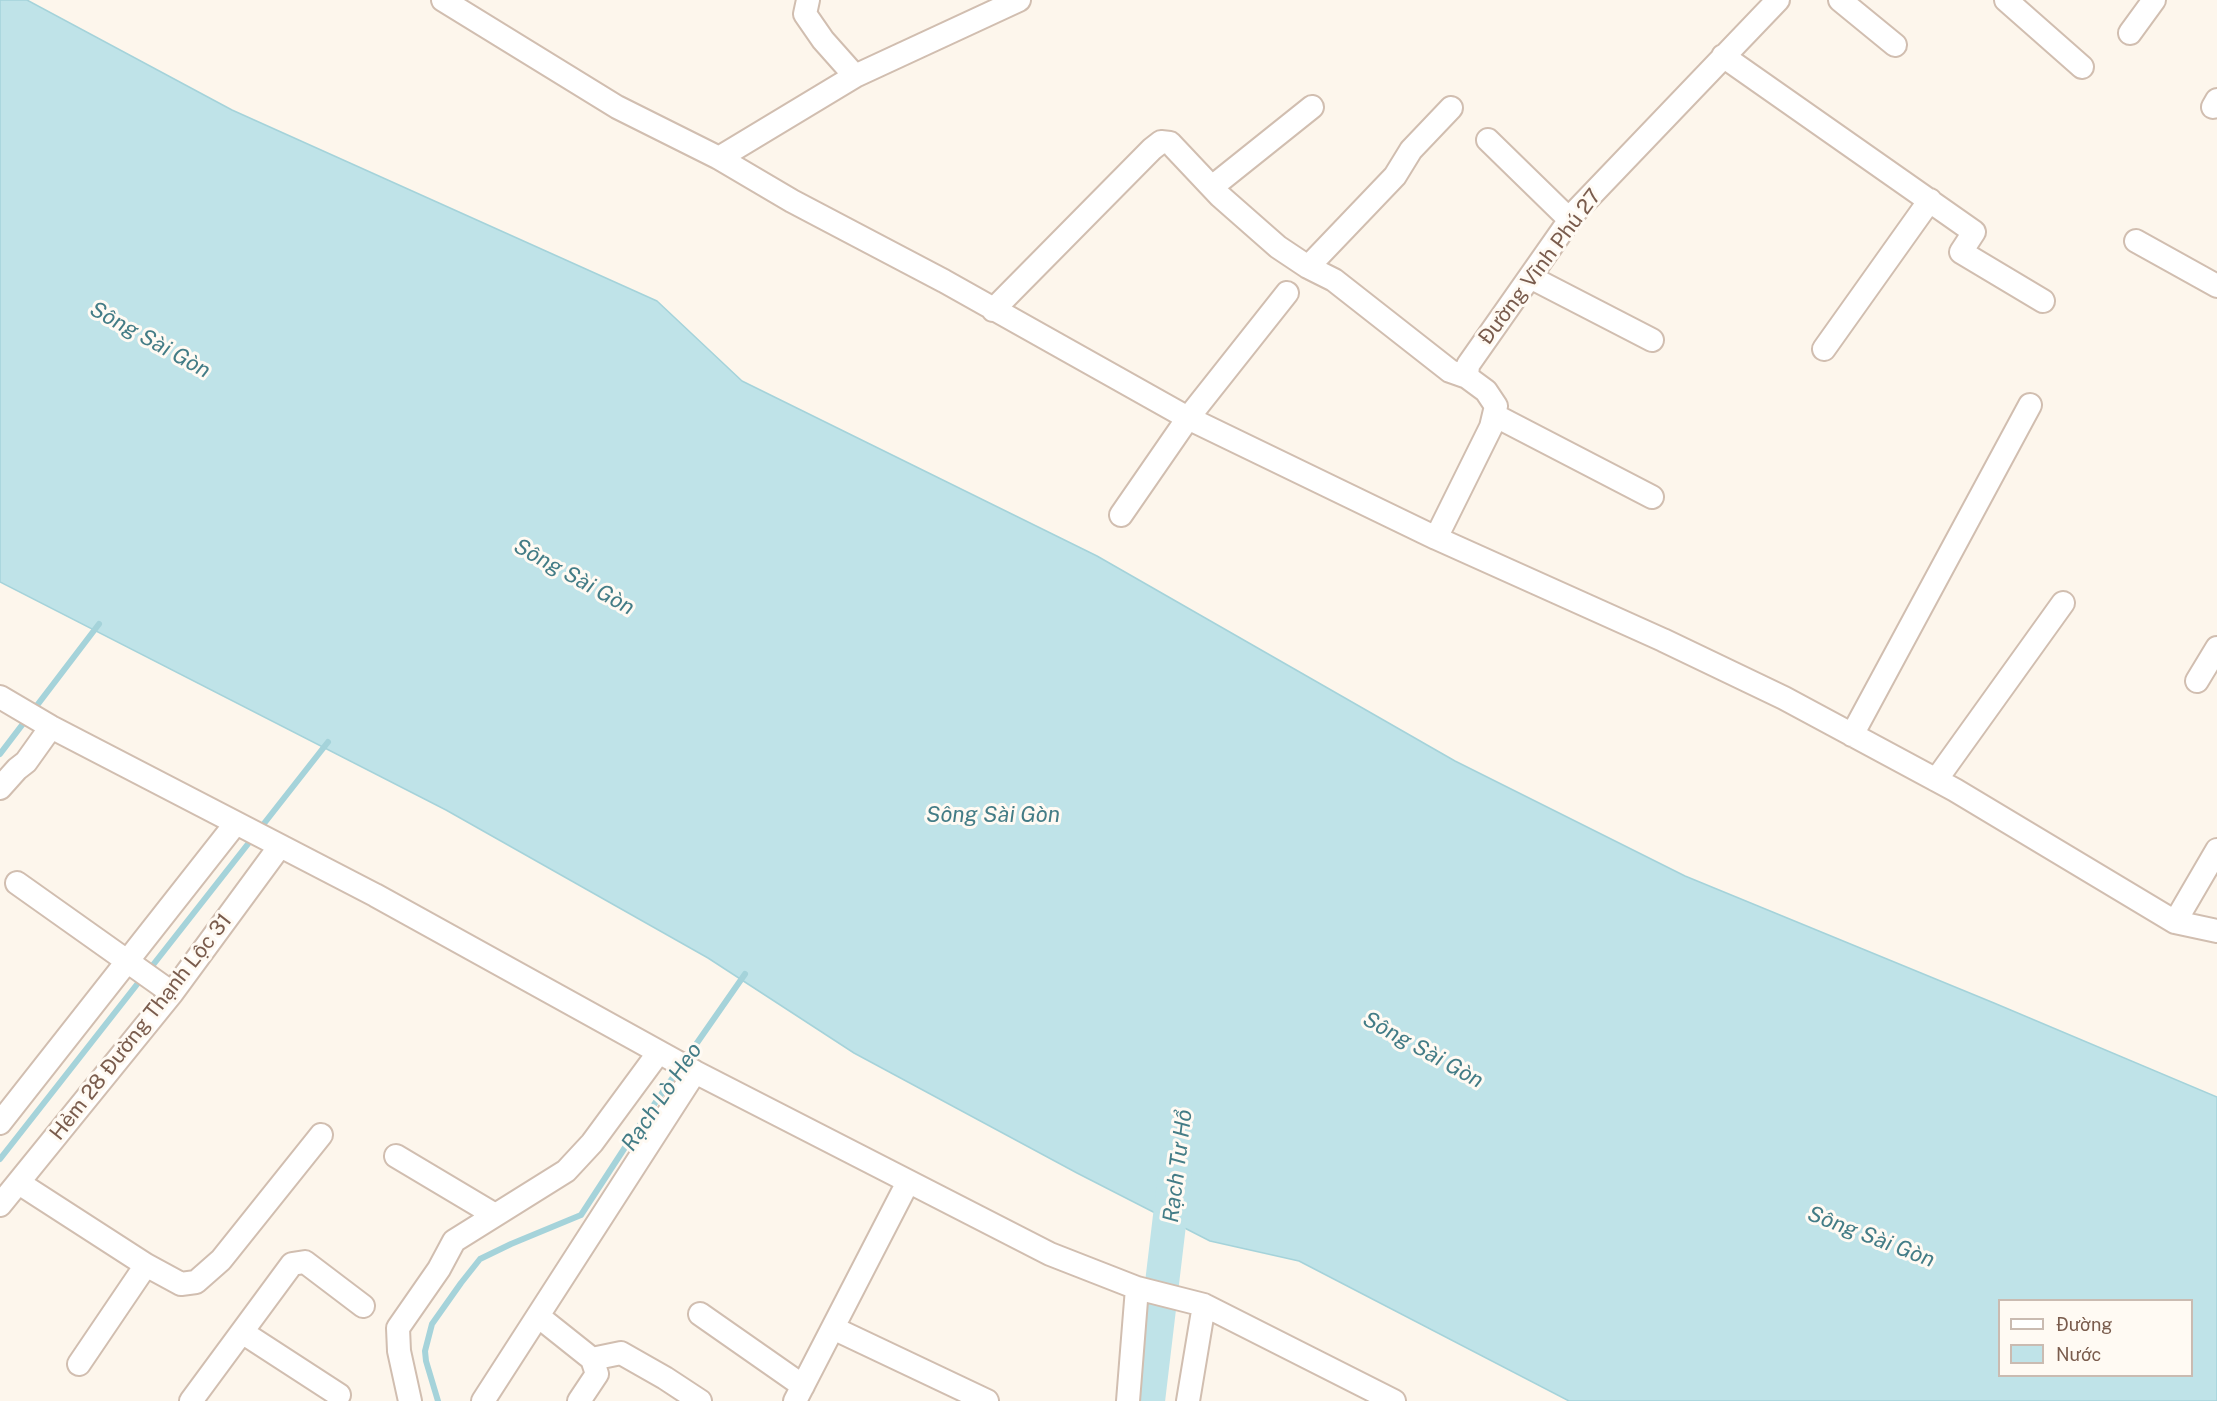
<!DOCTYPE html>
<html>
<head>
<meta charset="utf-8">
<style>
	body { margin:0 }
	#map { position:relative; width:2217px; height:1401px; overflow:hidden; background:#fdf6ec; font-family:"Public Sans",sans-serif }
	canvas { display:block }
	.legend { position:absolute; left:1998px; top:1299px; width:195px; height:78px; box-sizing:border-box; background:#fffaf3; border:2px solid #cabbb1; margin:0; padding:8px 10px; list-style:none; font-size:18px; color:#7a5c4d }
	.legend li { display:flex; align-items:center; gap:12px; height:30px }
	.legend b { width:30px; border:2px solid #cabbb1 }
</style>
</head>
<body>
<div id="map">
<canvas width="2217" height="1401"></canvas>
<ul class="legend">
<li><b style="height:8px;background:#fff"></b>Đường</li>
<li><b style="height:16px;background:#bfe3e8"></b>Nước</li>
</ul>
</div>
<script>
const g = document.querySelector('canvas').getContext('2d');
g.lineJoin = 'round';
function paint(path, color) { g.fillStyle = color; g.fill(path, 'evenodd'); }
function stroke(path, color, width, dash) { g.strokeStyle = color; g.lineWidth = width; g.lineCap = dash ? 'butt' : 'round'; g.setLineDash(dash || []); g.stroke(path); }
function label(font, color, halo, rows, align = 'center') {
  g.font = font + ' "Public Sans",sans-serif'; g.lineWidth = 6; g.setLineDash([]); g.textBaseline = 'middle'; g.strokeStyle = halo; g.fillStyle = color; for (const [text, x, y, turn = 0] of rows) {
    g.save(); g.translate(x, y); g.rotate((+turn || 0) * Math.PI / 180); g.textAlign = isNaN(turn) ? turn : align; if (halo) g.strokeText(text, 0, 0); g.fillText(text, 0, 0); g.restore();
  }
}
const water = new Path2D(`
	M 0,0 L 27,0 L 232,110 L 657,301 L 742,381 L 1097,556 L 1455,761 L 1685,876 L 1994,1003 L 2217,1097 L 2217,1401 L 1569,1401 L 1299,1261 L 1210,1241 L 1077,1173 L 854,1053 L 708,958 L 446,810 L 0,582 ZM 2000,1300 L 2192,1300 L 2192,1376 L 2000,1376 Z`);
const stream = new Path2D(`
	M 0,754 L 99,624
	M 149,970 L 328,742
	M 0,1159 L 142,978
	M 438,1401 L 426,1361 L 425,1351 L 432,1324 L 461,1283 L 480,1259 L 511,1244 L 581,1215 L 637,1129 L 745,974`);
const river = new Path2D(`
	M 1148,1401 L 1175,1174`);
const minor = new Path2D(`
	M 443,0 L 617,107 L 719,158 L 792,201 L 944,281 L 1188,418 L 1436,538 L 1663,640 L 1784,698 L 1955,790 L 2175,922 L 2217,931
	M 808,0 L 805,14 L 823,40 L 855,76
	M 1840,0 L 1895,45
	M 2006,0 L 2082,67
	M 2130,33 L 2154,0
	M 1723,56 L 1974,232 L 1961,252 L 2043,301
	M 2213,107 L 2217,100
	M 1488,140 L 1570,220
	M 719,158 L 855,76 L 1019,0
	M 1212,187 L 1312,107
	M 2136,241 L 2217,286
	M 1308,267 L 1395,176 L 1411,150 L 1451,108
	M 1530,277 L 1652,340
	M 993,310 L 1152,149 L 1161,142 L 1170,143 L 1220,196 L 1278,247 L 1308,267 L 1334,280 L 1450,371 L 1467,377
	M 1824,349 L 1930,200
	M 1494,415 L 1652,497
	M 1121,515 L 1188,418 L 1287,293
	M 1436,538 L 1491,427 L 1496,406 L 1486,391 L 1467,377 L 1468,365 L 1576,211 L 1778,0
	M 2197,681 L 2217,648
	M 0,697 L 51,727 L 375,895 L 695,1072 L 1050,1254 L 1137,1288 L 1204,1305 L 1394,1401
	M 1852,735 L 2030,405
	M 1936,780 L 2063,603
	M 0,788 L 17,769 L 26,762 L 51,727
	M 17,883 L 172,993
	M 2175,922 L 2217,850
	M 0,1123 L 236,823
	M 396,1156 L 495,1215
	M 19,1183 L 146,1265 L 181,1284 L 196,1282 L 221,1260 L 321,1135
	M 0,1205 L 172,993 L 280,846
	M 700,1314 L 803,1386
	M 538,1316 L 592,1359 L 597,1374 L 579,1401
	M 833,1328 L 987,1401
	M 242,1332 L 339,1395
	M 592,1359 L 621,1353 L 665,1378 L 700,1401
	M 79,1364 L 146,1265
	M 191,1401 L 292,1264 L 305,1262 L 363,1306
	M 410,1401 L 399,1351 L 398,1328 L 439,1269 L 454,1241 L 566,1171 L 592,1143 L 659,1052
	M 483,1401 L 695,1072
	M 795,1401 L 908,1182
	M 1128,1401 L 1137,1288
	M 1188,1401 L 1204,1305`);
const streetNames = [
	["Đường Vĩnh Phú 27",1540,267,-53],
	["Hẻm 28 Đường Thạnh Lộc 31",141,1027,-52]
];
const waterNames = [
	["Sông Sài Gòn",150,340,29],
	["Sông Sài Gòn",574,577,29],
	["Sông Sài Gòn",993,815],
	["Sông Sài Gòn",1423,1050,29],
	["Rạch Lò Heo",662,1097,-56],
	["Rạch Tư Hổ",1178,1166,-83],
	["Sông Sài Gòn",1871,1237,21]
];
paint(water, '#bfe3e8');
stroke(water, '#a5d3da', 1.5);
stroke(stream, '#a5d3da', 6);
stroke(river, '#bfe3e8', 34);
stroke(minor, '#d1beb0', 26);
stroke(minor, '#fff', 22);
label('21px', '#7a5c4d', '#fffaf3', streetNames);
label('italic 22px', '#437c86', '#fffaf3', waterNames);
</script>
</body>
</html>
